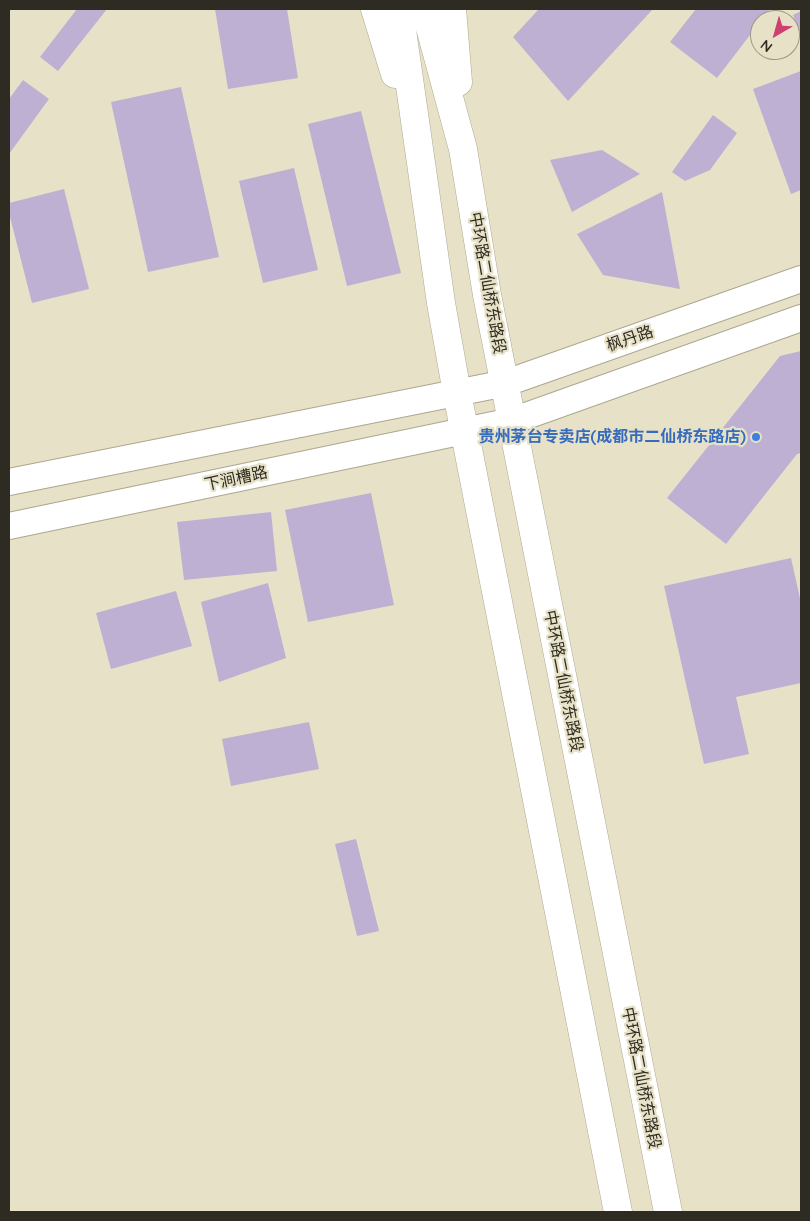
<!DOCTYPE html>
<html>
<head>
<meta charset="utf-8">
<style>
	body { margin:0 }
	#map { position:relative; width:810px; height:1221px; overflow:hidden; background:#e7e1c7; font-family:Quicksand,sans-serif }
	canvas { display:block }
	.frame { position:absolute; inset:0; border:10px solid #2e2c22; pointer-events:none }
	.north { position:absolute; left:750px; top:10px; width:50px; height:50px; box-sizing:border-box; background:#e7e1c7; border:1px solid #9d9985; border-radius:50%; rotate:218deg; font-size:14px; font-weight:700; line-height:20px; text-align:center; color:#2e2c22 }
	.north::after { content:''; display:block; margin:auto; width:18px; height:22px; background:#ce416f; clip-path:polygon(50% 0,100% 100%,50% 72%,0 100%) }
</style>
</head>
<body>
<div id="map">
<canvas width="810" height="1221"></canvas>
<div class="frame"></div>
<div class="north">N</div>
</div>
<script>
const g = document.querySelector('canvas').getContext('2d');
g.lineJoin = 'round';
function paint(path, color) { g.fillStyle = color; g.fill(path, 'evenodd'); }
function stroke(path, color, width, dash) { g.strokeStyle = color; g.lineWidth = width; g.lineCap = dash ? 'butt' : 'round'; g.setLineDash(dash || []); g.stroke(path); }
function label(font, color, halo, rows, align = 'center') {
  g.font = font + ' Quicksand,"Noto Sans SC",sans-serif'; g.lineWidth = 4.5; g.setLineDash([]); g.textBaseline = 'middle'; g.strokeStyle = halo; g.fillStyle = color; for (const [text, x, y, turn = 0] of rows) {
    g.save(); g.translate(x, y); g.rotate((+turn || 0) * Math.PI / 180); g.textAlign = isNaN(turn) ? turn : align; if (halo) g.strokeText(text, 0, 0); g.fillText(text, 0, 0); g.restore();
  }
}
const building = new Path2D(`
	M 77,9 L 107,9 L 58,71 L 40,57 Z
	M 215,9 L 287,9 L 298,78 L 228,89 Z
	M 539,9 L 653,9 L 568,101 L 513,37 Z
	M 696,9 L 770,9 L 717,78 L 670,42 Z
	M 801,11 L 801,36 L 793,15 Z
	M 801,71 L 801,190 L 791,194 L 753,89 Z
	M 23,80 L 49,99 L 9,154 L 9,99 Z
	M 181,87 L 219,257 L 148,272 L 111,102 Z
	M 361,111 L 401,273 L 347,286 L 308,124 Z
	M 713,115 L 737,133 L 710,170 L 685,181 L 672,172 Z
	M 602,150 L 640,174 L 572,212 L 550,160 Z
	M 294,168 L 318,270 L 263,283 L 239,181 Z
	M 64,189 L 89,289 L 32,303 L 9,213 L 9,203 Z
	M 662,192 L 680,289 L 603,275 L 577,234 Z
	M 801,351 L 801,453 L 797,454 L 726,544 L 667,498 L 780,356 Z
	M 371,493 L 394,605 L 308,622 L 285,510 Z
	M 271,512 L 277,571 L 184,580 L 177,522 Z
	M 791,558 L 801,603 L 801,683 L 736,697 L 749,754 L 704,764 L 664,586 Z
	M 268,583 L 286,658 L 219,682 L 201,602 Z
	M 176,591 L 192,646 L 111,669 L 96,613 Z
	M 309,722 L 319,769 L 231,786 L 222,739 Z
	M 356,839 L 379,931 L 357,936 L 335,844 Z`);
const tertiary = new Path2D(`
	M 9,482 L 506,383 L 801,279
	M 9,526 L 512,421 L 801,318`);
const primary = new Path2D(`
	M 375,9 L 395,74
	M 399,9 L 441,303 L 457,393 L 618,1212
	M 425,9 L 463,149 L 487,295 L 668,1212
	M 452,9 L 458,82`);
const markers = [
	[756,437,5,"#3f7fe0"]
];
const streetNames = [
	["中环路二仙桥东路段",487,283,80],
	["枫丹路",630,339,-19],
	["下涧槽路",236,479,-12],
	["中环路二仙桥东路段",563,681,79],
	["中环路二仙桥东路段",641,1078,79]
];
const shopNames = [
	["贵州茅台专卖店(成都市二仙桥东路店)",746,437]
];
paint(building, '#beb0d3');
stroke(tertiary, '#aca78e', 28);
stroke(primary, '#aca78e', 29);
stroke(tertiary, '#fff', 26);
stroke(primary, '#fff', 28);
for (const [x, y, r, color] of markers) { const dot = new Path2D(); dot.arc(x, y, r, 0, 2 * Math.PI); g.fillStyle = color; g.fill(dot); stroke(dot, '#e7e1c7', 2); }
label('16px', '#2e2c22', '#e7e1c7', streetNames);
label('bold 16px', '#366cbe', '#e7e1c7', shopNames, 'right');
</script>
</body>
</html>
